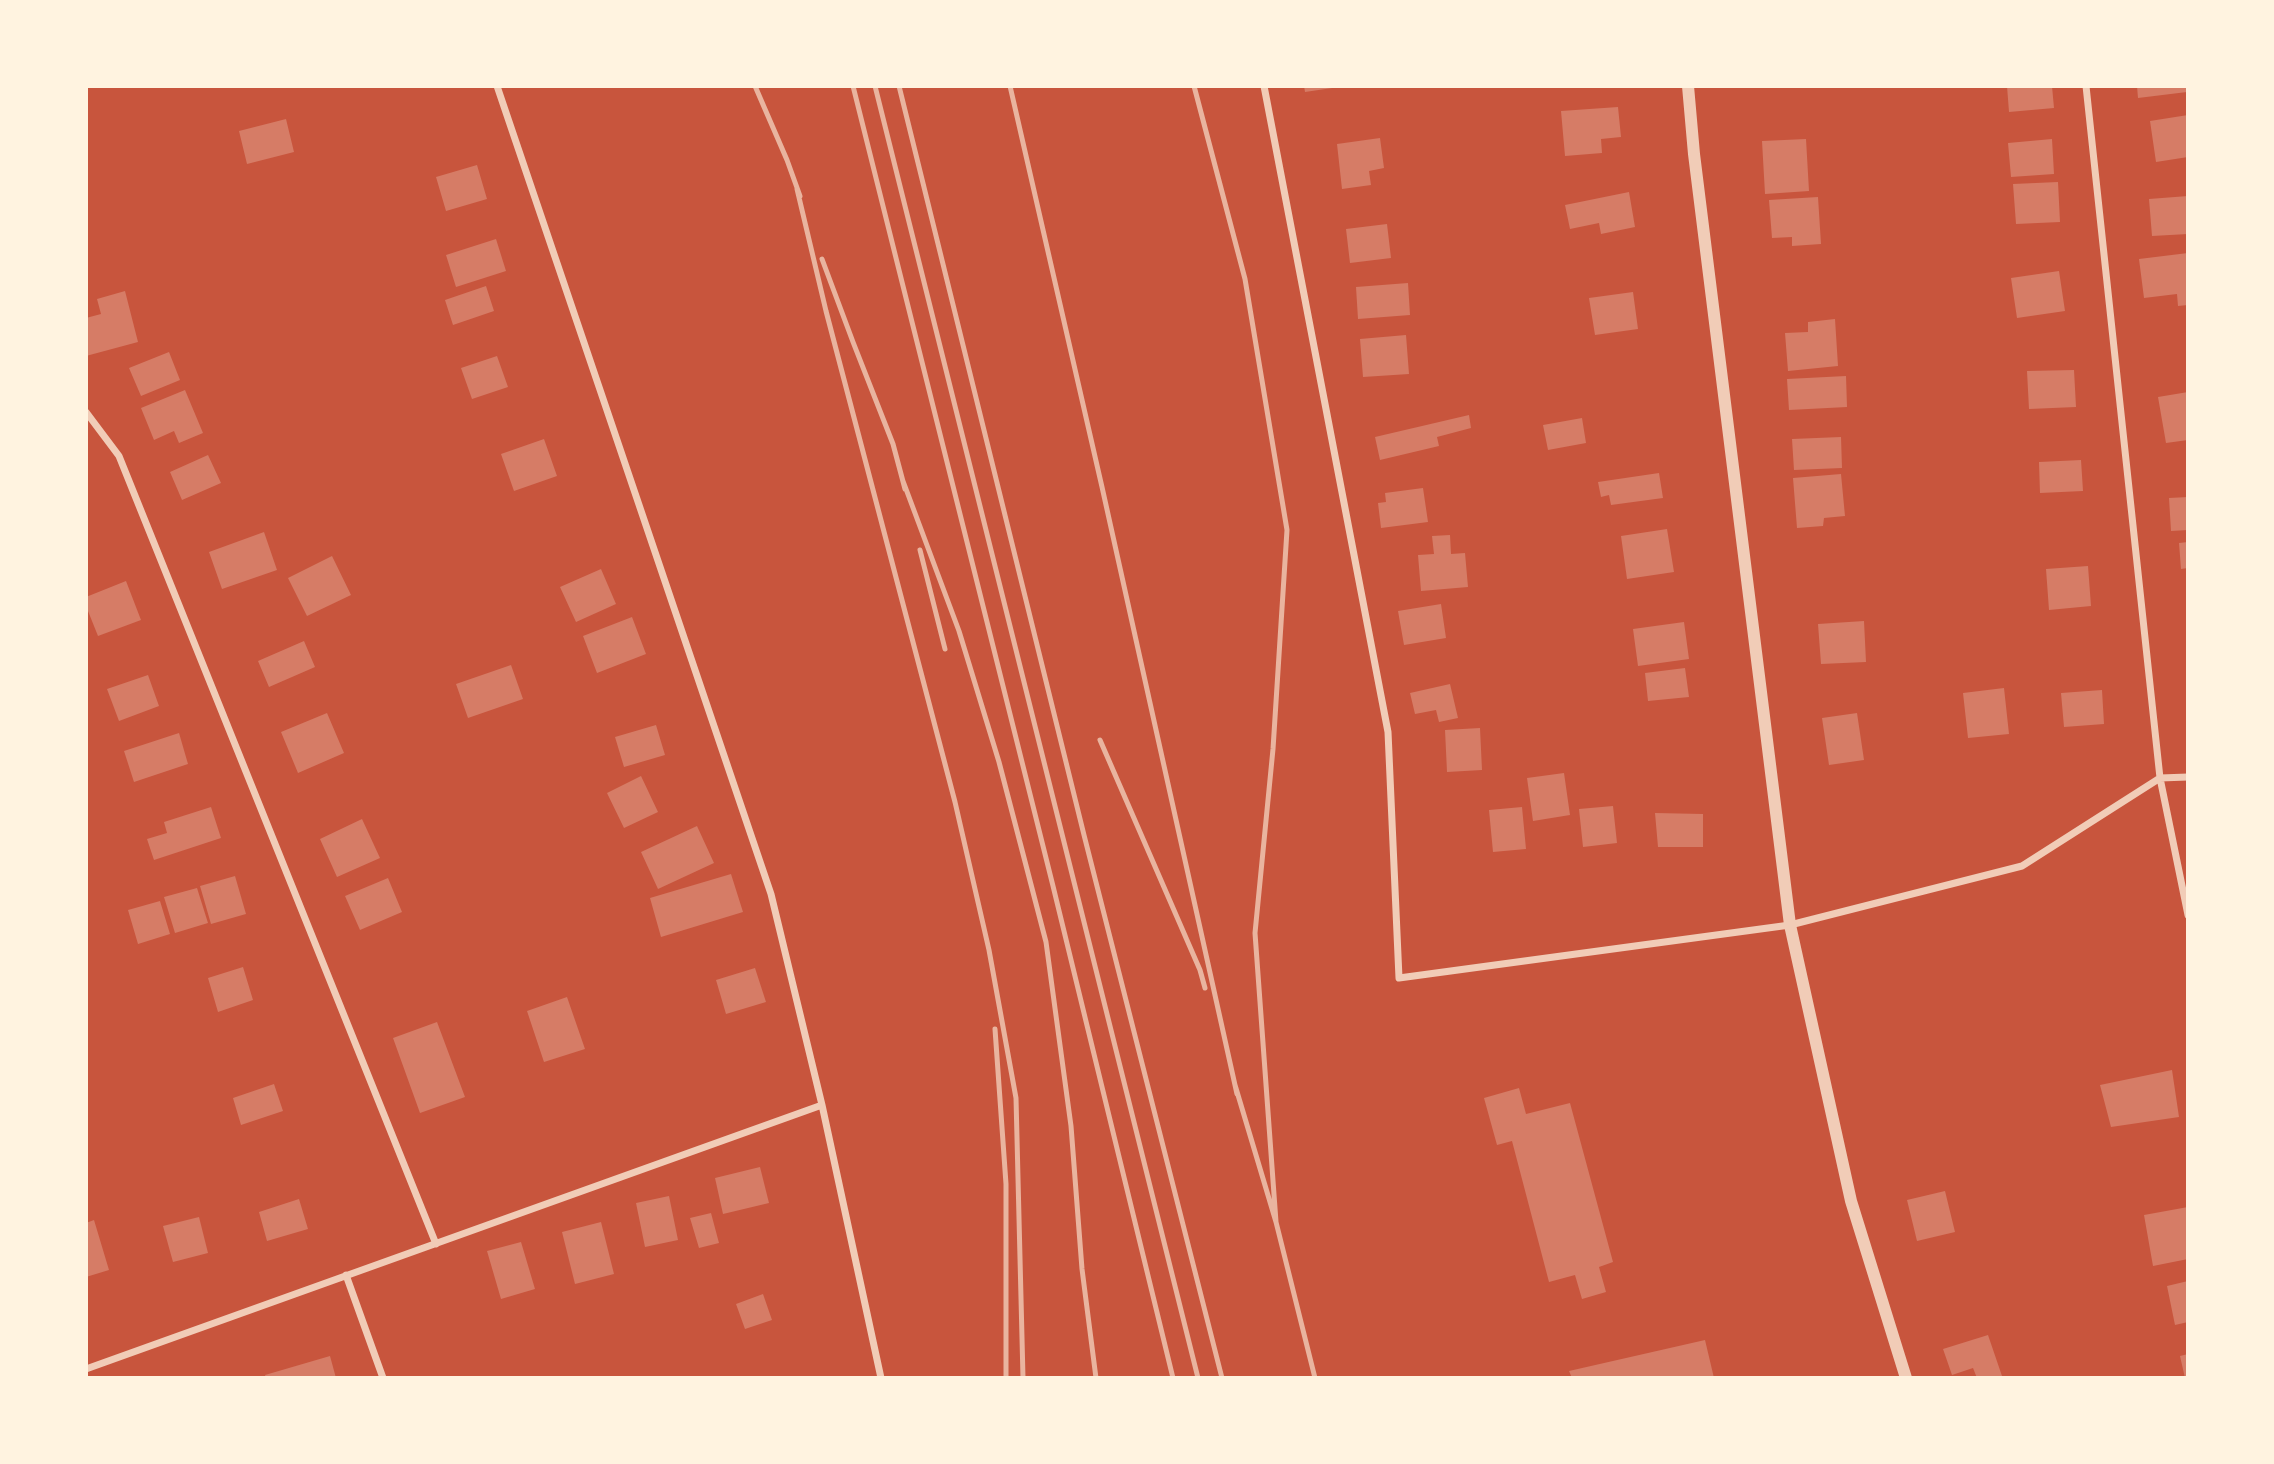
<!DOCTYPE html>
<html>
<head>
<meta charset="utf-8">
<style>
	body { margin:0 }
	#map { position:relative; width:2274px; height:1464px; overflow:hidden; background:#c8553d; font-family:Roboto,sans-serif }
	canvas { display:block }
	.frame { position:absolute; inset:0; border:88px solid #fff3e0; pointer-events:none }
</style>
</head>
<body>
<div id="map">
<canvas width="2274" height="1464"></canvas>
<div class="frame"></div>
</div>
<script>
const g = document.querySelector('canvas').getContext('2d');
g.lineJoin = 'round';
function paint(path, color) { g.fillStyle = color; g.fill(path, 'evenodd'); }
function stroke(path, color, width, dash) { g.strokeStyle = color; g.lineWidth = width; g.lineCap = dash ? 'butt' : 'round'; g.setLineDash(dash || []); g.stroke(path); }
const building = new Path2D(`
	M 1304,86 L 1339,86 L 1339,87 L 1305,92 Z
	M 2007,86 L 2052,86 L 2054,108 L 2009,112 Z
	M 2137,86 L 2187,86 L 2187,92 L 2138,98 Z
	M 1618,107 L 1621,137 L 1601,139 L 1602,153 L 1565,156 L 1561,111 Z
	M 2188,115 L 2188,157 L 2156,162 L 2150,121 Z
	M 286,119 L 294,152 L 247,164 L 239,131 Z
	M 1380,138 L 1384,168 L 1369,171 L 1371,185 L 1342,189 L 1337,144 Z
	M 1806,139 L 1809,191 L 1765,194 L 1762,141 Z
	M 2052,139 L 2054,174 L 2011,177 L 2008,143 Z
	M 477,165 L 487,199 L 446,211 L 436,177 Z
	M 2058,182 L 2060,222 L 2016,224 L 2013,184 Z
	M 1629,192 L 1635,227 L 1601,234 L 1599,223 L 1570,229 L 1565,205 Z
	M 2188,196 L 2188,234 L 2152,236 L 2149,199 Z
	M 1818,197 L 1821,244 L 1792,246 L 1792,237 L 1772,238 L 1769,200 Z
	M 1387,224 L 1391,258 L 1350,263 L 1346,229 Z
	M 496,239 L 506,271 L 456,287 L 446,255 Z
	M 2188,253 L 2188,305 L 2178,306 L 2177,294 L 2144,298 L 2139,259 Z
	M 2059,271 L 2065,311 L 2017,318 L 2011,278 Z
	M 1408,283 L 1410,315 L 1358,319 L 1356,287 Z
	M 486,286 L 494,311 L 453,325 L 445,300 Z
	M 125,291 L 138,342 L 86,356 L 86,318 L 101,314 L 97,299 Z
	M 1633,292 L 1638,329 L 1595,335 L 1589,298 Z
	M 1835,319 L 1838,366 L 1788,371 L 1785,333 L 1808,332 L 1808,322 Z
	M 1406,335 L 1409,374 L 1363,377 L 1360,339 Z
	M 169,352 L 180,380 L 141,396 L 129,368 Z
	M 497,356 L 508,387 L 472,399 L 461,368 Z
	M 2074,370 L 2076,407 L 2029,409 L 2027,371 Z
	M 1846,376 L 1847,407 L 1789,410 L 1787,379 Z
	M 185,390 L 203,433 L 179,443 L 174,431 L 154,440 L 141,408 Z
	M 2188,392 L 2188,440 L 2166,443 L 2158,397 Z
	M 1469,415 L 1471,428 L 1437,437 L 1439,446 L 1380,460 L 1375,437 Z
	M 1582,418 L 1586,443 L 1548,450 L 1543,425 Z
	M 1841,437 L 1842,468 L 1794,470 L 1792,439 Z
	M 544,439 L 557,476 L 514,491 L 501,454 Z
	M 208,455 L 221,483 L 182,500 L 170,472 Z
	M 2081,460 L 2083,491 L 2040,493 L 2039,462 Z
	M 1659,473 L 1663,498 L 1611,505 L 1609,495 L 1601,497 L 1598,482 Z
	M 1841,474 L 1845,516 L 1824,518 L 1823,526 L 1797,528 L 1793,478 Z
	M 1423,488 L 1428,522 L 1381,528 L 1378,503 L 1386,502 L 1385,493 Z
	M 2188,497 L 2188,530 L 2171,531 L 2169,498 Z
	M 1667,529 L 1674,572 L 1627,579 L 1621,536 Z
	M 264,532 L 277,570 L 222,589 L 209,552 Z
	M 1450,535 L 1451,554 L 1465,553 L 1468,587 L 1421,591 L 1418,555 L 1434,554 L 1432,536 Z
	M 2188,542 L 2188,568 L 2181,569 L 2179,543 Z
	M 332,556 L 351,595 L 307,616 L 288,578 Z
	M 2088,566 L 2091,606 L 2049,610 L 2046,569 Z
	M 601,569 L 616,604 L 576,622 L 560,587 Z
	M 126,581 L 141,620 L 98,636 L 86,606 L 86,597 Z
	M 1441,604 L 1446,638 L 1404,645 L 1398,611 Z
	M 632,617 L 646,654 L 597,673 L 583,636 Z
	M 1864,621 L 1866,662 L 1821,664 L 1818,624 Z
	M 1684,622 L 1689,659 L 1638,666 L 1633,629 Z
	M 304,641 L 315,667 L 269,687 L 258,661 Z
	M 511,665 L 523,699 L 468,718 L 456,684 Z
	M 1685,668 L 1689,697 L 1648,701 L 1645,673 Z
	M 148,675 L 159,706 L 119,721 L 107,689 Z
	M 1450,684 L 1458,718 L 1439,722 L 1436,710 L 1415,714 L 1410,693 Z
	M 2004,688 L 2009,734 L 1968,738 L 1963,693 Z
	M 2102,690 L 2104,724 L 2064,727 L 2061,693 Z
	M 327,713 L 344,753 L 298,773 L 281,732 Z
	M 1857,713 L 1864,760 L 1829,765 L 1822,718 Z
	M 656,725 L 665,755 L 624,767 L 615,737 Z
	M 1480,728 L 1482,770 L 1447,772 L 1445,730 Z
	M 179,733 L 188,764 L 134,782 L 124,751 Z
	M 1564,773 L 1570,815 L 1533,821 L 1527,778 Z
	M 641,776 L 658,812 L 624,828 L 607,793 Z
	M 1613,806 L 1617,843 L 1583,847 L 1579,809 Z
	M 211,807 L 221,838 L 154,860 L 147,839 L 167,833 L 164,822 Z
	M 1522,807 L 1526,849 L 1493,852 L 1489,810 Z
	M 1655,813 L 1703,814 L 1703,847 L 1658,847 Z
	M 362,819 L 380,858 L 337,877 L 320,839 Z
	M 697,826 L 714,863 L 658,889 L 641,852 Z
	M 731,874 L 743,912 L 661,937 L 650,898 Z
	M 235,876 L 246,914 L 211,924 L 200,886 Z
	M 388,878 L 402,912 L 360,930 L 345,896 Z
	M 197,888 L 208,923 L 175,933 L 164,897 Z
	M 160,901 L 170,934 L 138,944 L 128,910 Z
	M 243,967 L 253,1000 L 218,1012 L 208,978 Z
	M 755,968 L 766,1002 L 726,1014 L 716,980 Z
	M 567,997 L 585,1049 L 544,1062 L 527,1011 Z
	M 437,1022 L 465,1097 L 420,1113 L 393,1038 Z
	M 2172,1070 L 2179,1117 L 2111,1127 L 2100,1085 Z
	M 274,1084 L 283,1111 L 241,1125 L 233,1098 Z
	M 1519,1088 L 1526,1114 L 1570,1103 L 1613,1262 L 1599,1267 L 1606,1292 L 1582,1299 L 1575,1275 L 1549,1282 L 1512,1141 L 1497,1145 L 1484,1098 Z
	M 760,1167 L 769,1203 L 723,1214 L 715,1178 Z
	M 1945,1191 L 1955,1232 L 1917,1241 L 1907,1200 Z
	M 669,1196 L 678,1240 L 645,1247 L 636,1203 Z
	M 299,1199 L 308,1229 L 267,1241 L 259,1212 Z
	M 2188,1207 L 2188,1259 L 2153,1266 L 2144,1215 Z
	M 711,1213 L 719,1243 L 699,1248 L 690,1218 Z
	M 199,1217 L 208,1253 L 173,1262 L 163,1226 Z
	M 94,1220 L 109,1270 L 86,1277 L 86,1223 Z
	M 601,1222 L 614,1274 L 575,1284 L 562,1232 Z
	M 521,1242 L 535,1289 L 501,1299 L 487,1251 Z
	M 2188,1281 L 2188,1322 L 2175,1325 L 2167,1286 Z
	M 763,1294 L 772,1320 L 745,1329 L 736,1304 Z
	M 1988,1335 L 2002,1376 L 1994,1378 L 1977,1378 L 1973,1368 L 1952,1375 L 1943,1349 Z
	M 1705,1340 L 1714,1378 L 1572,1378 L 1569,1371 Z
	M 2188,1354 L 2188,1378 L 2185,1378 L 2180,1356 Z
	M 330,1356 L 336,1378 L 266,1378 L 265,1375 Z`);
const minor = new Path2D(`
	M 497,86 L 771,894 L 822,1105 L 881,1378
	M 1264,86 L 1388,732 L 1399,978 L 1790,925 L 2022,866 L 2160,778 L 2188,777
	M 2086,86 L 2160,778 L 2188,915
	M 86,412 L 119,456 L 436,1244
	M 346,1275 L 383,1378
	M 86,1369 L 822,1105`);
const tertiary = new Path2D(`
	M 1688,86 L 1694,154 L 1790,925 L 1851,1201 L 1906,1378`);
const rail = new Path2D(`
	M 755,86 L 787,160 L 800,196
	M 853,86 L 1053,886 L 1173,1378
	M 875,86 L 1198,1378
	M 899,86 L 1084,835 L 1222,1378
	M 1010,86 L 1102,487 L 1237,1094
	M 1194,86 L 1245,279 L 1287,530 L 1273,749 L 1255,933 L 1276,1222
	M 797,189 L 826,311 L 955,802 L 989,950 L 1016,1098 L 1023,1378
	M 822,259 L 853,342 L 893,444 L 905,489
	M 903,481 L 959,631 L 999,762 L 1046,942 L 1071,1126 L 1082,1269 L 1096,1378
	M 920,550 L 945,649
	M 1100,740 L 1200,970 L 1205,988
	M 995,1029 L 1006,1184 L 1006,1378
	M 1235,1085 L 1276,1222 L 1315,1378`);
paint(building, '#d67c66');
stroke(minor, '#f1ccb7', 7);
stroke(tertiary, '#f1ccb7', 12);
stroke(rail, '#e9b49f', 5);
</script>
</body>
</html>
